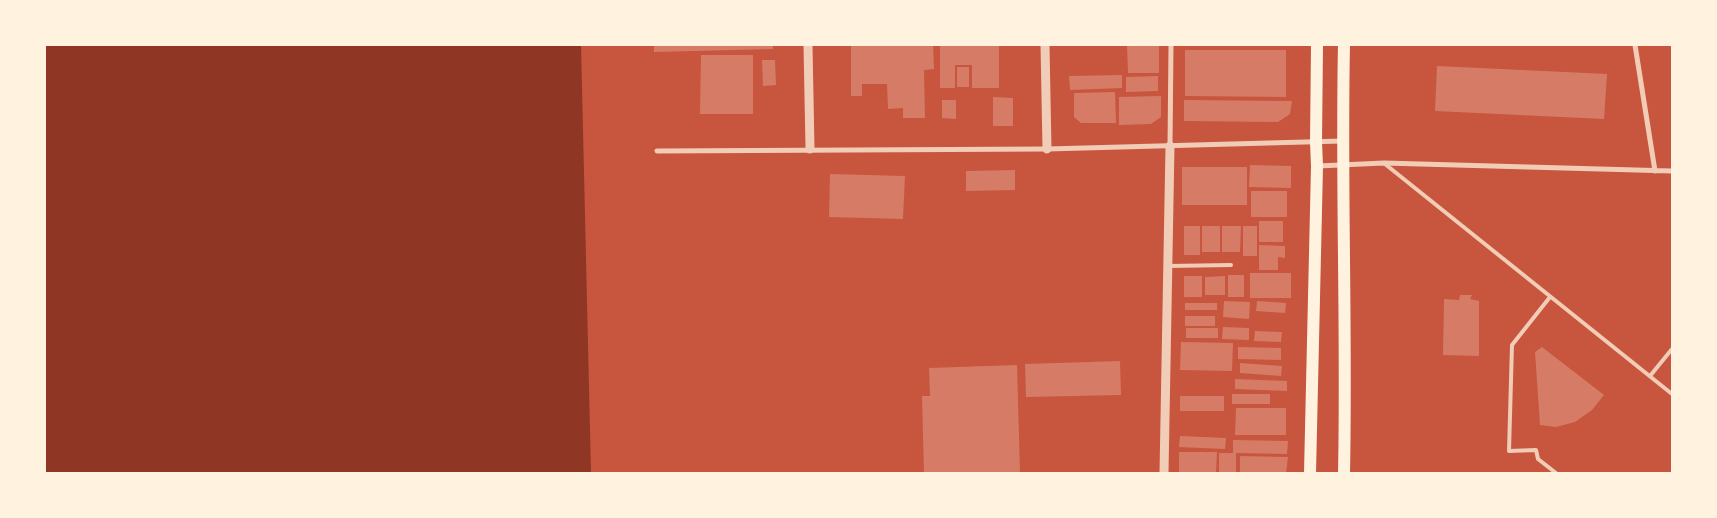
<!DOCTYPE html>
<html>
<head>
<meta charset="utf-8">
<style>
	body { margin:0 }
	#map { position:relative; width:1717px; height:518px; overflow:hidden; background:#c8553d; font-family:Manrope,sans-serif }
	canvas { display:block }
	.frame { position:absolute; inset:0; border:46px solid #fff3e0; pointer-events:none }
</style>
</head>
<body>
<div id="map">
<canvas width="1717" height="518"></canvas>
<div class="frame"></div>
</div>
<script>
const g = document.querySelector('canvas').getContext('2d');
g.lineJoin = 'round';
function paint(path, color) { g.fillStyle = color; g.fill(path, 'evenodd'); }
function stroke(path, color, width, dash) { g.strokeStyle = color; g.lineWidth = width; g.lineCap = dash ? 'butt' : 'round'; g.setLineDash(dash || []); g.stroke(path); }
const water = new Path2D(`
	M 45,45 L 581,45 L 591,473 L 45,473 Z`);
const building = new Path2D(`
	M 654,45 L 773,45 L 773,49 L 654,52 Z
	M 851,45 L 933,45 L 934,69 L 924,70 L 925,118 L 903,118 L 903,108 L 888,109 L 887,84 L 862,84 L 862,96 L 851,96 Z
	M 940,45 L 999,45 L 999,88 L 972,88 L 972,65 L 955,65 L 955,88 L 940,88 Z
	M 1127,45 L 1159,45 L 1159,73 L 1128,73 Z
	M 1185,50 L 1286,50 L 1286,97 L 1185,96 Z
	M 701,55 L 753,55 L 753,114 L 700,114 Z
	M 762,60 L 775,60 L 776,85 L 763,86 Z
	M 1437,66 L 1607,74 L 1604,119 L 1435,111 Z
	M 957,67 L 969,67 L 969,87 L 957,87 Z
	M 1122,75 L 1122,88 L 1070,90 L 1069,76 Z
	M 1158,76 L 1158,91 L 1126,92 L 1126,77 Z
	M 1115,92 L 1116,123 L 1081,123 L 1074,117 L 1074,93 Z
	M 1161,96 L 1161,117 L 1151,124 L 1119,125 L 1119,97 Z
	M 993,97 L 1013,98 L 1013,126 L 993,126 Z
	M 942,100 L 956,100 L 956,119 L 942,118 Z
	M 1184,100 L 1292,101 L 1290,114 L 1278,122 L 1184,121 Z
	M 1250,165 L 1291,166 L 1291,188 L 1249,187 Z
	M 1182,167 L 1247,167 L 1247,205 L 1182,205 Z
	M 1015,170 L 1015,190 L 966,191 L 966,171 Z
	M 830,174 L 905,176 L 903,219 L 829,217 Z
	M 1251,191 L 1287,191 L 1287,217 L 1251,217 Z
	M 1259,221 L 1283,221 L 1283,242 L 1259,242 Z
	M 1184,226 L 1200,226 L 1200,255 L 1184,255 Z
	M 1202,226 L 1220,226 L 1220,252 L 1202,252 Z
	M 1222,226 L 1241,226 L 1240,252 L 1222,252 Z
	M 1243,226 L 1257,226 L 1257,256 L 1243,256 Z
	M 1259,245 L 1285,246 L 1285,258 L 1278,257 L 1278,270 L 1259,270 Z
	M 1250,273 L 1291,273 L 1291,298 L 1250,298 Z
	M 1228,275 L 1244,275 L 1244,297 L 1228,297 Z
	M 1184,276 L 1202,276 L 1202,297 L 1184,297 Z
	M 1225,276 L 1225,295 L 1205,295 L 1205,277 Z
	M 1460,295 L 1472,295 L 1470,299 L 1479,301 L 1479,356 L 1443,355 L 1444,299 L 1459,300 Z
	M 1224,301 L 1250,302 L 1249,319 L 1223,317 Z
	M 1257,301 L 1286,303 L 1285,313 L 1256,311 Z
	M 1185,303 L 1217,303 L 1217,310 L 1185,310 Z
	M 1185,316 L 1215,316 L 1215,326 L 1185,326 Z
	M 1223,327 L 1249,328 L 1249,340 L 1222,339 Z
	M 1186,328 L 1218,328 L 1218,338 L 1186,338 Z
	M 1255,331 L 1282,332 L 1281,342 L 1254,341 Z
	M 1181,342 L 1233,343 L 1232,371 L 1180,370 Z
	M 1238,347 L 1281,348 L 1281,360 L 1238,359 Z
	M 1542,347 L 1604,395 L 1592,410 L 1575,422 L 1556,427 L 1540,425 L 1535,352 Z
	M 1120,361 L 1121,395 L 1026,397 L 1025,364 Z
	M 1240,363 L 1282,366 L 1281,376 L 1240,373 Z
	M 1017,365 L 1020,473 L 924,473 L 922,396 L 930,396 L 929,368 Z
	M 1235,379 L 1287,381 L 1287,391 L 1235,389 Z
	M 1232,394 L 1270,394 L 1270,404 L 1232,404 Z
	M 1180,396 L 1224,396 L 1224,411 L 1180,411 Z
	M 1236,408 L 1286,408 L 1286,435 L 1235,435 Z
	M 1180,436 L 1226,438 L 1225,449 L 1179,447 Z
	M 1233,440 L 1288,441 L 1287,454 L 1236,453 L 1236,473 L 1219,473 L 1219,453 L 1233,453 Z
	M 1179,452 L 1217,452 L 1216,473 L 1179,473 Z
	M 1240,456 L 1288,457 L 1286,473 L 1240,473 Z`);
const service = new Path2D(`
	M 1385,164 L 1672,394
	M 1168,266 L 1231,265
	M 1550,297 L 1512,345 L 1509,451 L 1536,450 L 1538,459 L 1556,473
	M 1650,376 L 1672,349`);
const minor = new Path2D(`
	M 1635,45 L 1655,171
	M 1170,146 L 1171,45
	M 657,151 L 1047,149 L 1342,141
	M 1318,166 L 1384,163 L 1672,171`);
const tertiary = new Path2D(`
	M 808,45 L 810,149
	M 1045,45 L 1047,149
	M 1164,473 L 1170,146`);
const primary = new Path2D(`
	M 1344,45 C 1341,188 1347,330 1344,473
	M 1310,473 L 1317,166 L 1316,142 L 1317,45`);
paint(water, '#8f3625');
paint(building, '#d67c66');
stroke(service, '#f1ccb7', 4);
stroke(minor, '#f1ccb7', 5);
stroke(tertiary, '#f1ccb7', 9);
stroke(primary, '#fff3e0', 12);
</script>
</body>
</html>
